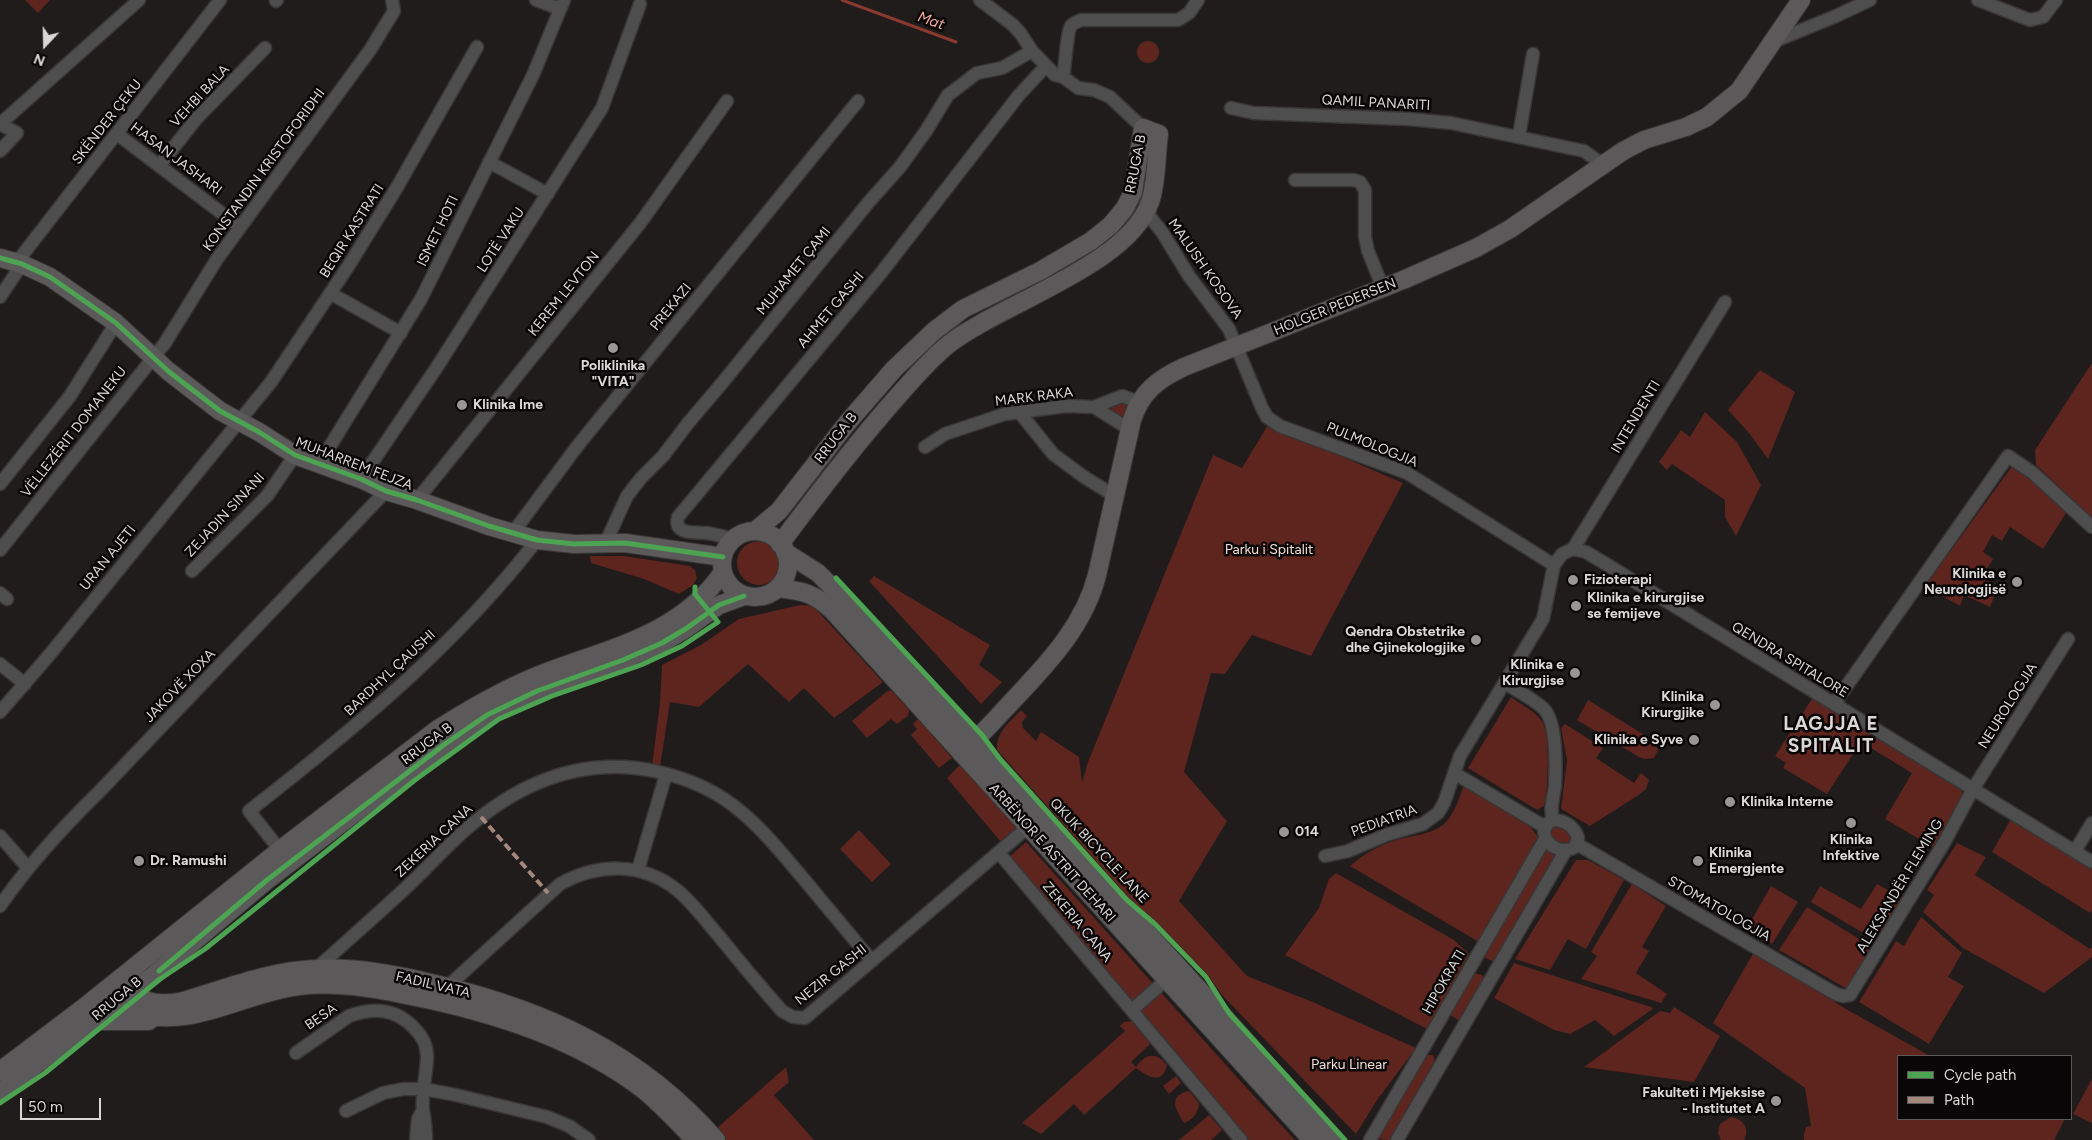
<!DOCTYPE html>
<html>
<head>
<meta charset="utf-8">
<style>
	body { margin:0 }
	#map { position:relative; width:2092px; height:1140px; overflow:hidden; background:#1f1c1b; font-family:Figtree,sans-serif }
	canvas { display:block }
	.legend { position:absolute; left:1897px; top:1055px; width:175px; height:65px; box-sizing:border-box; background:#080606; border:1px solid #5c5a59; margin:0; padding:6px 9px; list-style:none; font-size:15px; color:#dbd7d6 }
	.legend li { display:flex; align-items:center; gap:10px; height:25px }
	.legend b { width:25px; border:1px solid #5c5a59 }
	.north { position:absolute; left:20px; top:20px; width:50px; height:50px; -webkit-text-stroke:4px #080606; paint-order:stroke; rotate:201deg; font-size:14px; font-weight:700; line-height:20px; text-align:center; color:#dbd7d6 }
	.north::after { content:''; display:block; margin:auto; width:18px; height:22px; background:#dbd7d6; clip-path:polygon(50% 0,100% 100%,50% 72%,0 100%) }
	.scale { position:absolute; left:20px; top:1098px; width:81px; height:22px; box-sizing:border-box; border:2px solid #dbd7d6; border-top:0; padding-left:6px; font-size:15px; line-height:18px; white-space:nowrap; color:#dbd7d6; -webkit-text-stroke:4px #080606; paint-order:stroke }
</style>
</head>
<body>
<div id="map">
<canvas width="2092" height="1140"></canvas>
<ul class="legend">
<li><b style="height:6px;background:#4ca352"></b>Cycle path</li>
<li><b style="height:6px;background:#a5887d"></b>Path</li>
</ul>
<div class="north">N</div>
<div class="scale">50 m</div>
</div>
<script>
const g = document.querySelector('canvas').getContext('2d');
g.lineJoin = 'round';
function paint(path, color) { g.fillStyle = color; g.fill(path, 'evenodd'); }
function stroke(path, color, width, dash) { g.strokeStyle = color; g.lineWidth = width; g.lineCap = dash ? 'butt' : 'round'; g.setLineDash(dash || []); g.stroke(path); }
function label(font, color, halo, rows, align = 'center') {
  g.font = font + ' Figtree,sans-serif'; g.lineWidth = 5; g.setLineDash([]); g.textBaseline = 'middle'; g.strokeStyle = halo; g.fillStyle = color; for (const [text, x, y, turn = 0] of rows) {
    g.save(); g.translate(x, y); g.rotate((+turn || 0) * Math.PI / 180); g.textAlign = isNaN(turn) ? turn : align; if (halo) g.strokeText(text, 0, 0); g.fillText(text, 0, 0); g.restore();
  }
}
const green = new Path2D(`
	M 25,0 L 50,0 L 38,13 Z
	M1137 52a11 11 0 1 1 22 0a11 11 0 1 1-22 0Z
	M 2092,363 L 2092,518 L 2036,465 L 2035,450 Z
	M 1760,370 L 1795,392 L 1768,459 L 1749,433 L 1728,410 Z
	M 1120,402 L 1132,407 L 1127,422 L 1111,413 L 1112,405 Z
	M 1705,412 L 1737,442 L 1761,485 L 1736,536 L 1725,517 L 1725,500 L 1672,464 L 1667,470 L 1659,462 L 1681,430 L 1690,437 Z
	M 1268,425 L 1403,483 L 1311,656 L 1252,635 L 1225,674 L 1211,673 L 1184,772 L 1227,821 L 1179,901 L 1247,976 L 1315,1003 L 1416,1048 L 1377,1100 L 1356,1134 L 1221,994 L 1208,975 L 1157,922 L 1130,899 L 997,750 C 996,732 1009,723 1021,710 L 1027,716 L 1022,722 L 1023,728 L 1036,741 L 1041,732 L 1079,757 L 1082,783 L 1088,762 L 1213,455 L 1242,468 Z
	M 2013,465 L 2068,510 L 2043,549 L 2010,527 L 2002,541 L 1992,535 L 1983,552 L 1993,559 L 1982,577 L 1998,587 L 1990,607 L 1964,595 L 1960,606 L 1925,586 Z
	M737 563a22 22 0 1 1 44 0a22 22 0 1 1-44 0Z
	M 590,556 L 624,556 L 690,566 L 695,570 L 697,578 L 693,585 L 679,594 L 644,579 L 591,563 Z
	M 874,576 L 990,645 L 979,665 L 1002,682 L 981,704 L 869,581 Z
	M 800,605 L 813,606 L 883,682 L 834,718 L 804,688 L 789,702 L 748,664 L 699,707 L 670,702 L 660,767 L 652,766 L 660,703 L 662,665 L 701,645 L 739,619 Z
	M 891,690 L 909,710 L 908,716 L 897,724 L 891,719 L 867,738 L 852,721 L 886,692 Z
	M 1511,697 C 1520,704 1535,711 1542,721 C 1551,734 1548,790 1544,806 L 1537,810 L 1468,768 Z
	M 1813,697 L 1958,787 L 1964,795 L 1938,850 L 1885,819 L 1912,773 L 1861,742 L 1827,794 L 1783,768 L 1786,763 L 1775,756 Z
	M 1588,700 L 1654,741 L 1658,750 L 1654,758 L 1645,759 L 1639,757 L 1577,720 Z
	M 918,719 L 952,758 L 939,768 L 911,735 L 917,729 L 913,724 Z
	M 1565,724 L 1603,748 L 1596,758 L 1634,783 L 1641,773 L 1649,780 L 1646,789 L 1637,796 L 1590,826 L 1561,809 L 1567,760 L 1561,728 Z
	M 960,765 L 1016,826 L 1012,835 L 1001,842 L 947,778 Z
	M 1465,783 L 1526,821 L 1541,841 L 1479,942 L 1350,866 C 1364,854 1379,845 1397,840 C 1412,835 1431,835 1444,824 C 1455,814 1459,797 1465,783 Z
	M 2011,819 L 2092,870 L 2092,910 L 2090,913 L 1992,852 Z
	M 1554,825 L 1559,825 L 1572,835 L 1571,842 L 1566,846 L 1552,841 L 1550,831 Z
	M 859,830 L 891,864 L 872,882 L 840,849 Z
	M 1026,842 L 1244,1085 L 1295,1140 L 1246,1140 L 1008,858 Z
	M 1957,843 L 1986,857 L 1975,875 L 2090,949 L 2092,947 L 2092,957 L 2044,993 L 1963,948 L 1923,912 L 1934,895 L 1927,890 Z
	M 1546,848 L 1560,856 L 1496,962 L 1487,959 L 1484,956 Z
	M 1576,860 L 1588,860 L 1624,880 L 1586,949 L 1568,939 L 1550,970 L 1515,959 Z
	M 1336,873 L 1454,940 L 1469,954 L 1427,1029 L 1285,955 L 1319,908 L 1329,879 Z
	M 1632,884 L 1666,906 L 1642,947 L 1649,951 L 1636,973 L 1667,994 L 1661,1003 L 1581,979 L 1597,956 L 1591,952 Z
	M 1877,884 L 1906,900 L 1880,943 L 1811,902 L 1820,886 L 1861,909 Z
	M 1771,886 L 1798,902 L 1772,944 L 1747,928 Z
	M 1807,907 L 1874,948 L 1849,990 L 1779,950 Z
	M 1921,917 L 1962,953 L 1948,977 L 1964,986 L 1929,1044 L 1859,1002 L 1896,941 L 1904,946 Z
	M 1754,952 L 1846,1009 L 1930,1056 L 1898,1056 L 1898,1119 L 2065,1119 L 2054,1140 L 1804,1140 L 1804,1134 L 1806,1127 L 1811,1126 L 1805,1088 L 1713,1023 Z
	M 1514,963 L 1654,1008 L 1614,1036 L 1595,1020 L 1570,1034 L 1554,1030 L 1494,998 Z
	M 1474,973 L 1482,975 L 1484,980 L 1462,1022 L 1448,1014 L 1470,975 Z
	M 1674,1007 L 1720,1036 L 1694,1082 L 1584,1067 L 1660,1011 L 1670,1013 Z
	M 1132,1021 L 1151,1043 L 1131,1062 L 1136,1067 C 1146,1053 1156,1052 1167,1065 C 1163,1086 1147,1076 1136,1068 L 1084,1115 L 1074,1104 L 1041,1134 L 1022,1123 L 1125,1031 L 1120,1026 L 1124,1022 Z
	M 1425,1055 L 1433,1055 L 1437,1067 L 1391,1140 L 1376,1139 Z
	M 786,1067 L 789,1082 L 774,1095 L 814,1140 L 726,1140 L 716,1129 Z
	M 1176,1076 L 1181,1083 L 1169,1094 L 1163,1086 Z
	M 2092,1079 L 2092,1123 L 2073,1114 Z
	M 1189,1091 L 1199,1103 C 1199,1113 1192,1120 1184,1123 C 1176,1110 1167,1096 1189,1091 Z
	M 1209,1115 L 1222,1130 L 1211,1140 L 1179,1140 Z
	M 1731,1117 C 1744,1119 1750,1129 1744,1140 L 1721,1140 L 1718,1133 L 1720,1124 Z`);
const stream = new Path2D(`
	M 842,0 L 956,42`);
const street = new Path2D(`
	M 536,0 L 560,9
	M 980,0 L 1013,25 L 1021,34 L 1032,51 L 1055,75 L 1063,77 L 1078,88 L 1094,90 L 1110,97 L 1143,128
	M 1978,0 L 2030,20 L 2043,17 L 2056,0
	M 276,1 L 277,0
	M 1775,41 L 1836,16 L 1870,0
	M 1063,77 C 1065,68 1067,31 1071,26 C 1073,23 1077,22 1081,20 L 1178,20 L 1189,13 L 1198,0
	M 1231,108 L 1254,113 L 1408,119 L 1451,123 L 1584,151 L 1602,164
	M 117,134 L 240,227
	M 1519,136 L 1533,54
	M 0,151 L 17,133 L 0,124 L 139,0
	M 489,162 L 548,194
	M 159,166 L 196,119 L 265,48
	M 1295,180 L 1354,180 L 1360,182 L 1365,190 L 1365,237 L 1368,251 L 1383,288
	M 1146,212 L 1162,232 L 1189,276 L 1229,329 L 1262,408 L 1267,417 L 1280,426 L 1407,473 L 1554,565
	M 17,262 L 220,0
	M 330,293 L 401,333
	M 0,297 L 22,264
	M 1020,413 L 1053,454 L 1084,477 L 1115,496
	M 1129,429 L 1094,407 L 1122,396 L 1139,402
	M 925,447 L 945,434 L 1005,414 L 1066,406 L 1094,407
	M 319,464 L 421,299 L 533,75 L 564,0
	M 361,479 L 437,367 L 602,108 L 640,4
	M 0,484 L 70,396 L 116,323
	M 417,500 L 641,222 L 727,101
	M 512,534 L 579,444 L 858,101
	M 734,539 C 725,537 715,534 706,533 C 695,532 673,535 678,517 L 881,273 L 1019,95 L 1046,66
	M 606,542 L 627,496 L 641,478 L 663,456 L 689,422 L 723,382 L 868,203 L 900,167 L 926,131 L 948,95 L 977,73 L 1002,68 L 1032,51
	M 1573,549 L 1586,552 L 1601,561 L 2092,862
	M 1573,549 L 1725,302
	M 0,550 L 165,343 L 217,259 L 370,50 L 394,11 L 392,0
	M 192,571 L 267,496 L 295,455
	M 0,593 L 7,599
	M 0,664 L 25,684
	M 1505,683 C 1517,691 1534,699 1544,709 C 1557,722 1556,768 1555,785 C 1554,797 1549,808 1553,820
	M 1834,704 L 2008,456 L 2033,473 L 2092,527
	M 0,712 L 51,653 L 271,382 L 349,265 L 396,189 L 477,47
	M 1454,773 L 1545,827
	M 1553,820 C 1565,820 1575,827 1578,838 L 1575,847 C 1562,855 1544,846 1544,830 L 1548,823 Z
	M 0,836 L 28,868
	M 1577,844 L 1836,994 L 1843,996 L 1850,995 L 1944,843 L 1973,789 L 2068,639
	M 280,850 L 249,811 C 353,730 456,645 537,540
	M 2075,851 L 2092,823
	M 999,853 L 1241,1140
	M 1325,856 L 1348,851 L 1386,835 L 1423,824 L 1438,813 L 1444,803 L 1460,756 L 1543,619 L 1554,565 L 1562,554 L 1573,549
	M 638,870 L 666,774
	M 0,906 C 29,864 62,828 98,793 L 386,491
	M 317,968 C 348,940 379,913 410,884 C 428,867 445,848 464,831 C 519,782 584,755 659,772 C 685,778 712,789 734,806 C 760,826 780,851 802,877 C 825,905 849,933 872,961
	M 447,987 L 560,884 C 598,863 642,862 677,890 C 693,903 705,920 718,935 C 739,961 760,986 782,1011 L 793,1017 L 805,1018 L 1028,827
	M 1132,1010 L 1167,979
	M 296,1053 L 349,1016 C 374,1007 396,1008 415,1029 C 423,1037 427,1045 427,1056 C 427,1073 421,1093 423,1110 C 425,1121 426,1128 426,1140
	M 346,1111 L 383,1093 L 403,1089 L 424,1089 L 456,1095 L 547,1117 L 569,1126 L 589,1140
	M 416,1140 L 418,1119 L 423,1110
	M 1370,1140 L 1545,839
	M 1397,1140 L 1566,850`);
const secondary = new Path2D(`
	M 0,258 L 22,264 L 50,277 L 116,323 L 168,371 L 220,411 L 259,432 L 295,455 L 361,479 L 386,491 L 417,500 L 489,526 L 537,540 L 574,544 L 625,543 L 723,557
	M 755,531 L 779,511 L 848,422 L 894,369 L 934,331 L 963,309 L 1040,271 L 1091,241 L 1111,225 L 1125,208 L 1133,192 L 1143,128 L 1159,134 C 1156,155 1157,183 1150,202 C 1129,265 1000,304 949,344 C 931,358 914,378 898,396 C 856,443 818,493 780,544
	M722 564a33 33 0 1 1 66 0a33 33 0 1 1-66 0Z
	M 785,552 L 818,573 L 829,584 L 1224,1017 L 1333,1140
	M 778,588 C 803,591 814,593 833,611 L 1312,1140
	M 961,753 C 982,735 999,715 1018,695 C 1051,660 1085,623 1097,575 L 1132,420 C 1141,392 1158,379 1184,367 L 1403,280 L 1476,248 L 1510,229 L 1623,151 L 1644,140 L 1686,127 L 1707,117 L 1739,91 L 1801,0
	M 123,987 C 145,1002 153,1006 180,1002 C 225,989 268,971 315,969 C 356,966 400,975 439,985 C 548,1011 641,1054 716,1140
	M 111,998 C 119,1004 128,1010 137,1013 C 191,1030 246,992 299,986 C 341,981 385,990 426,999 C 504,1016 579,1041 644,1090 C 662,1105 679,1123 695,1140
	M 94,1021 L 149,1021
	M 0,1071 L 82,1009 L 280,850 L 438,729 C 468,710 499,692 532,678 C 601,649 677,639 723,572
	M 0,1092 L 154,975 L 267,880 L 445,744 L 487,715 L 537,691 L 623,660 L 662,643 L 687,628 L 719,605 L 744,596`);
const quiet = new Path2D(`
	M 481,817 L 548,893`);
const cycleway = new Path2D(`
	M 0,258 L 22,264 L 50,277 L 116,323 L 168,371 L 220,411 L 259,432 L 295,455 L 361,479 L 386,491 L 417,500 L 489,526 L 537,540 L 574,544 L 625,543 L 723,557
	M 836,578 L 982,735 L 1000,759 L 1127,900 L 1155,924 L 1206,977 L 1229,1013 L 1345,1140
	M 159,971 L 267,880 L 445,744 L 487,715 L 537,691 L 623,660 L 662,643 L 687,628 L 719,605 L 744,596
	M 0,1103 L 45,1073 L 160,979 L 205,949 L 415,780 L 499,719 L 552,696 L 641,665 L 682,646 L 718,622 L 695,594 L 695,587`);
const markers = [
	[613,348,6,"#999695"],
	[462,405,6,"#999695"],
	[1573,580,6,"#999695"],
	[2017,582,6,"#999695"],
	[1576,606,6,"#999695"],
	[1476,640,6,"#999695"],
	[1575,673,6,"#999695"],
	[1715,705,6,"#999695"],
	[1694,740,6,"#999695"],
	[1730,802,6,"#999695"],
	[1851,823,6,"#999695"],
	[1284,832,6,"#999695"],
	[139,861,6,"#999695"],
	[1698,861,6,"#999695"],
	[1776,1101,6,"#999695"]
];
const streetNames = [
	["VEHBI BALA",200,96,-47],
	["QAMIL PANARITI",1376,103,3],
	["SKËNDER ÇEKU",107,122,-52],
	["HASAN JASHARI",176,159,37],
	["RRUGA B",1136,164,-79],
	["KONSTANDIN KRISTOFORIDHI",264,170,-54],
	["BEQIR KASTRATI",352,231,-58],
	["ISMET HOTI",438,231,-64],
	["LOTË VAKU",501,240,-57],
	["MALUSH KOSOVA",1205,269,55],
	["MUHAMET ÇAMI",794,271,-51],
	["KEREM LEVTON",564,294,-51],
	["PREKAZI",671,307,-51],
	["HOLGER PEDERSEN",1335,307,-22],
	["AHMET GASHI",831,310,-50],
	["MARK RAKA",1034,397,-7],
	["INTENDENTI",1636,417,-59],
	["VËLLEZËRIT DOMANEKU",74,432,-52],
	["RRUGA B",836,438,-52],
	["PULMOLOGJIA",1372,445,22],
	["MUHARREM FEJZA",354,464,21],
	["ZEJADIN SINANI",225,515,-47],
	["URAN AJETI",108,558,-51],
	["QENDRA SPITALORE",1790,660,31],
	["BARDHYL ÇAUSHI",390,673,-43],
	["JAKOVË XOXA",180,686,-46],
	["NEUROLOGJIA",2008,706,-58],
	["RRUGA B",427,744,-37],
	["PEDIATRIA",1384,821,-20],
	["ZEKERIA CANA",434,841,-43],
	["QKUK BICYCLE LANE",1099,851,47],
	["ARBËNOR E ASTRIT DEHARI",1052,853,48],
	["ALEKSANDËR FLEMING",1900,886,-59],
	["STOMATOLOGJIA",1719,909,30],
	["ZEKERIA CANA",1077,922,50],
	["NEZIR GASHI",831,975,-39],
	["HIPOKRATI",1444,982,-60],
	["FADIL VATA",433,985,13],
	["RRUGA B",117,999,-40],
	["BESA",321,1017,-35]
];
const poiNames = [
	["Poliklinika",613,366,"center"],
	["\"VITA\"",613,382,"center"],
	["Klinika Ime",473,405],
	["Klinika e",2006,574,"right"],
	["Neurologjisë",2006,590,"right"],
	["Fizioterapi",1584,580],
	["Klinika e kirurgjise",1587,598],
	["se femijeve",1587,614],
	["Qendra Obstetrike",1465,632,"right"],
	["dhe Gjinekologjike",1465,648,"right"],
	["Klinika e",1564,665,"right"],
	["Kirurgjise",1564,681,"right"],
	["Klinika",1704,697,"right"],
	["Kirurgjike",1704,713,"right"],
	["Klinika e Syve",1683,740,"right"],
	["Klinika Interne",1741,802],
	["014",1295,832],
	["Klinika",1851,840,"center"],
	["Infektive",1851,856,"center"],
	["Klinika",1709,853],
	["Emergjente",1709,869],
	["Dr. Ramushi",150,861],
	["Fakulteti i Mjeksise",1765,1093,"right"],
	["- Institutet A",1765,1109,"right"]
];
const parkNames = [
	["Parku i Spitalit",1269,550],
	["Parku Linear",1349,1065]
];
const waterNames = [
	["Mat",931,21,20]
];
const districtNames = [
	["LAGJJA E",1831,724],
	["SPITALIT",1831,746]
];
paint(green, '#5e241e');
stroke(stream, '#893930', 3);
stroke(street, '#383636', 15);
stroke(secondary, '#383636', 20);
stroke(street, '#4f4e4e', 12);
stroke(secondary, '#5b5959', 18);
stroke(quiet, '#a5887d', 4, [8, 4]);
stroke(cycleway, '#4ca352', 5);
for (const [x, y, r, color] of markers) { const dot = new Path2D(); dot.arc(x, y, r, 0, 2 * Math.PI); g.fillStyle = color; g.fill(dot); stroke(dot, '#080606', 2); }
label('14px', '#dbd7d6', '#080606', streetNames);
label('bold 14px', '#dbd7d6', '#080606', poiNames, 'left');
label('14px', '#f5dbd6', '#080606', parkNames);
label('italic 15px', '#f3a99d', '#080606', waterNames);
g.letterSpacing = '1px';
label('bold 19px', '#dbd7d6', '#080606', districtNames);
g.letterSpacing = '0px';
</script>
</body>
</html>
